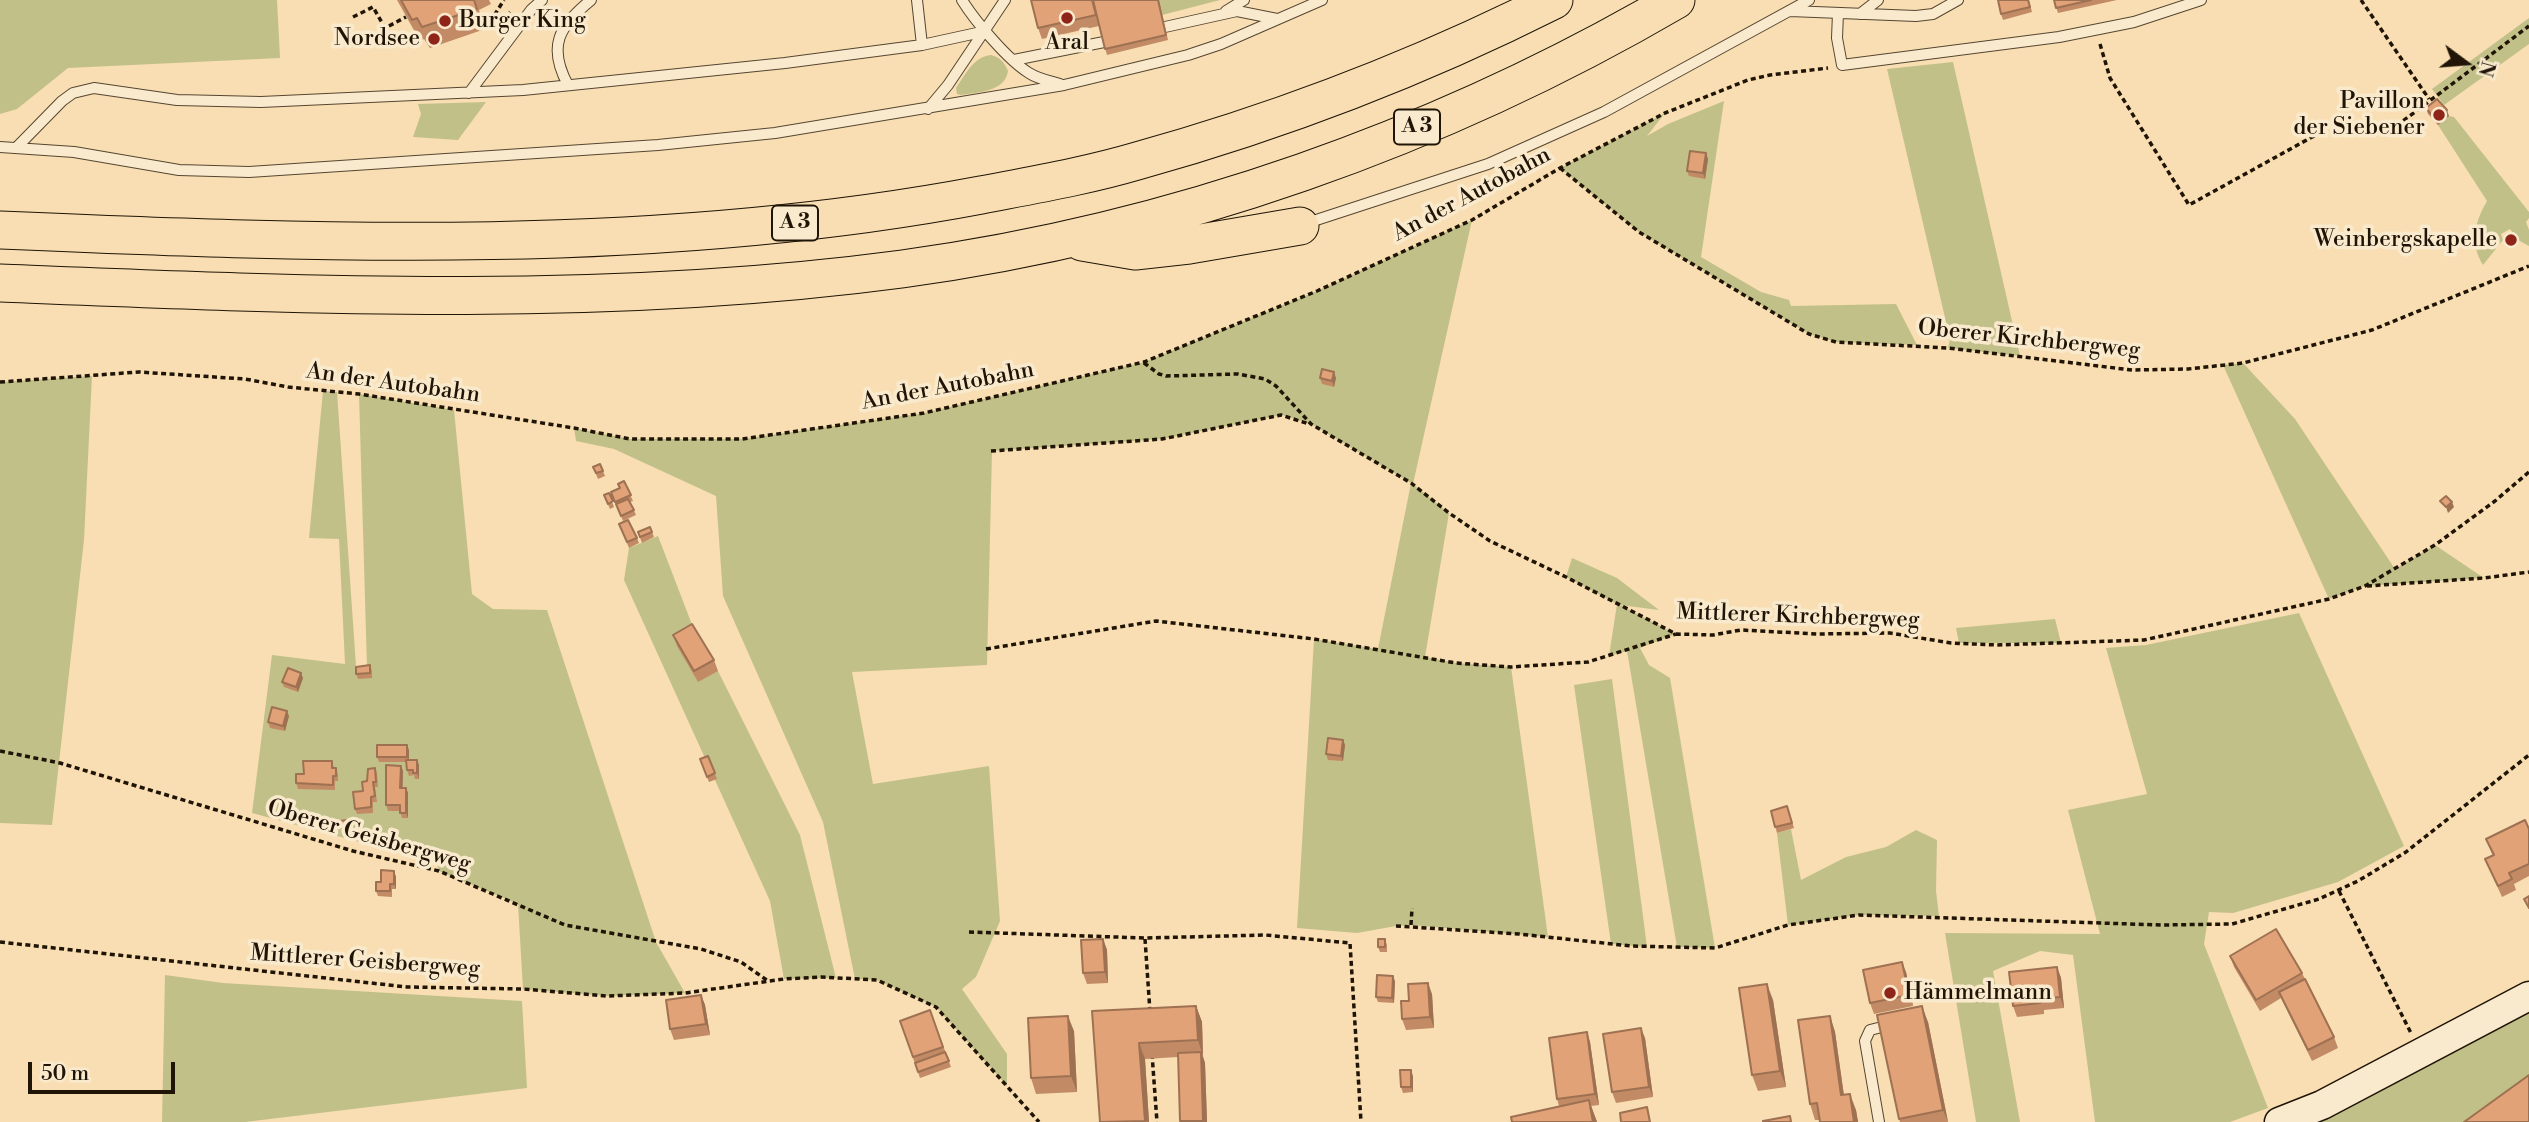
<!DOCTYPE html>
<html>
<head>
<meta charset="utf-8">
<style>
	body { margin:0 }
	#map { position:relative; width:2529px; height:1122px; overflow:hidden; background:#f8deb2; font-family:"Libre Bodoni",serif }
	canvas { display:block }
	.north { position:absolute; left:2431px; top:28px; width:70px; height:70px; -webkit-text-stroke:5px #faeacd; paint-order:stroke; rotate:106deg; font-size:19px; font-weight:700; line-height:28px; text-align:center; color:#1f1406 }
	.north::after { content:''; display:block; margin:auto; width:24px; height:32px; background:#1f1406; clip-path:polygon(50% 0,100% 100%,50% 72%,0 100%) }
	.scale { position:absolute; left:28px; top:1062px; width:147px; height:32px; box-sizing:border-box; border:4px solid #1f1406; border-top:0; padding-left:9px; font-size:21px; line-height:24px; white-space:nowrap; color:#1f1406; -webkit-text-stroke:5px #faeacd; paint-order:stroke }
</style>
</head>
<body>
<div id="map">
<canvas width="2529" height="1122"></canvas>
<div class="north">N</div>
<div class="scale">50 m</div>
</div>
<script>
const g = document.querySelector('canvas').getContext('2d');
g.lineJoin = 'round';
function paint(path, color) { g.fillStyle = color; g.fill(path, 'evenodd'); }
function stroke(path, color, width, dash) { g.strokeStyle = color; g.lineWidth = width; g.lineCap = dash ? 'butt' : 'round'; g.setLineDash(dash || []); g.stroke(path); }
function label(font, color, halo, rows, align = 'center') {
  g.font = font + ' "Libre Bodoni",serif'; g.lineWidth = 7; g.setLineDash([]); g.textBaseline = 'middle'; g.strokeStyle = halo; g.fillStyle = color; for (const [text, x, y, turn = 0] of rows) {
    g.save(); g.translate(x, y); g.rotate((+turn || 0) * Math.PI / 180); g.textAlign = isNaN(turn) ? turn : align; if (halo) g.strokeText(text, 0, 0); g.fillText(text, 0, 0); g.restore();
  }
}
const green = new Path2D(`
	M 0,0 L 277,0 L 280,58 L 68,68 L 17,109 L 0,114 Z
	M 1158,0 L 1220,0 L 1162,15 Z
	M 2529,18 L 2529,44 L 2444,105 L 2432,89 Z
	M 991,55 C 1001,58 1004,62 1008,71 C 1005,92 978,92 961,95 L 957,94 L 956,88 C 966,74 973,57 991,55 Z
	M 1953,62 L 2020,356 L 1948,348 L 1950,339 L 1887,69 Z
	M 1724,101 L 1701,257 L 1761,292 L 1789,300 L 1791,306 L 1896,304 L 1917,345 L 1836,342 L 1809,334 L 1639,232 L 1560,168 L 1665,113 L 1647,136 L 1668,124 Z
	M 486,102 L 458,140 L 413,137 L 421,114 L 418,104 Z
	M 2449,116 L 2454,117 L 2529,212 L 2529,218 L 2526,222 L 2529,230 L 2529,246 L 2518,240 L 2510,229 L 2501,234 L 2503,240 L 2483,265 C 2469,242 2475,222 2487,201 L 2438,125 Z
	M 1472,220 L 1413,484 L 1449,513 L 1425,657 L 1456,663 L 1511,667 L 1548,937 L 1411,925 L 1396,926 L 1357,933 L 1297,928 L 1314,639 L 1378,649 L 1411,483 L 1311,424 L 1282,415 L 1162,439 L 992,451 L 987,665 L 852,672 L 873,784 L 989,766 L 1000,921 L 976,977 L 962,989 L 1007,1054 L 1007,1086 L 936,1007 L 877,980 L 855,979 L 823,822 L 723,596 L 716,496 L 614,449 L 576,441 L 574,428 L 630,439 L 742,439 L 924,413 L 1144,362 L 1317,291 Z
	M 2243,363 L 2295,419 L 2395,569 L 2435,545 L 2484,578 L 2365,586 L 2329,599 L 2223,365 Z
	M 92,376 L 84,540 L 52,825 L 0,823 L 0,382 Z
	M 323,391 L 337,392 L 356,666 L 367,667 L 359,394 L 454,410 L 472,594 L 493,609 L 547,610 L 656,942 L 685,993 L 607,996 L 523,989 L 518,904 L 439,871 L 437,863 L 252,813 L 272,655 L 345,664 L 339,539 L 309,538 Z
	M 658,536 L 696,635 L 718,671 L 800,835 L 836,978 L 784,979 L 770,901 L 624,580 L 629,548 Z
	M 1572,558 L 1617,578 L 1659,610 L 1620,605 L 1676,634 L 1640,648 L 1649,665 L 1670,678 L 1715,948 L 1677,947 L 1627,651 L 1609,656 L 1617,604 L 1566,577 Z
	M 2299,613 L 2404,846 L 2338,882 L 2233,913 L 2209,912 L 2204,944 L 2268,1108 L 2230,1122 L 2095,1122 L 2073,955 L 2040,951 L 1993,971 L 2020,1122 L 1976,1122 L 1945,933 L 2100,934 L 2068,810 L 2147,794 L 2106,648 L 2146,645 Z
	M 2055,619 L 2061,643 L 1959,643 L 1956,628 Z
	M 1612,679 L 1647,947 L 1611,944 L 1574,685 Z
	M 1791,829 L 1801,880 L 1846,857 L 1886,847 L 1916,830 L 1937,840 L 1936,891 L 1939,916 L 1859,915 L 1788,925 L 1777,833 Z
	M 165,975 L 223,983 L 522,1001 L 527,1088 L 245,1122 L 162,1122 Z
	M 2529,996 L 2529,1075 L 2465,1122 L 2279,1122 Z`);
const path = new Path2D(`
	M 2361,0 L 2429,99
	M 353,17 L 373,7 L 385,28 L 406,17
	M 483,25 L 488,25 L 504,0
	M 488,25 L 500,21 L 510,12
	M 2100,44 L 2110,78 L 2189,205 L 2323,131
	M 2383,136 L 2529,26
	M 1560,168 L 1639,232 L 1809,334 L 1836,342 L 1948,348 L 2132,370 L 2188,369 L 2243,363 L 2372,330 L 2529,266
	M 1144,363 L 1159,374 L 1166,376 L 1238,374 L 1265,379 L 1276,386 L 1311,424 L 1411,483 L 1449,513 L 1490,541 L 1566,577 L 1676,634 L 1713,635 L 1741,630 L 1818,634 L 1890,633 L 1951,643 L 1997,645 L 2144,640 L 2329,599 L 2365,586 L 2435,545 L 2495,501 L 2529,472
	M 0,382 L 139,372 L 245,379 L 288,387 L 359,394 L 574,428 L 630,439 L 742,439 L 924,413 L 1144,362 L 1317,291 L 1472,220 L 1560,168 L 1665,113 L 1748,80 L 1770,75 L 1828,68
	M 991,451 L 1162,439 L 1281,415 L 1309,424
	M 2367,586 L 2484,578 L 2529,572
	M 986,649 L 1156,621 L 1314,639 L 1456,663 L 1511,667 L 1588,662 L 1676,634
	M 0,751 L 60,763 L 353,851 L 439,871 L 565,925 L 701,949 L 741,962 L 768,981
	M 2339,891 L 2411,1033
	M 1411,925 L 1412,908
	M 1396,926 L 1519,934 L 1631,946 L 1715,948 L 1788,925 L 1859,915 L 2161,925 L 2232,924 L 2319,899 L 2358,881 L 2406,852 L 2529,755
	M 969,932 L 1145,938 L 1265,935 L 1350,943 L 1361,1122
	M 1145,939 L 1150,1012
	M 0,942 L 407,987 L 523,989 L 607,996 L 685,993 L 784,979 L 821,977 L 877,980 L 936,1007 L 1039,1122
	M 1152,1054 L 1157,1122`);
const lane = new Path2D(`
	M 917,0 L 922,45
	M 962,0 C 975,21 1008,60 1029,73 C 1038,79 1049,81 1060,84
	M 1226,11 L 1244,0
	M 1790,11 L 1916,16 L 1933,14 L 1958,0
	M 1838,13 L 1837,38 L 1842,65 L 2059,37 L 2134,22 L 2201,0
	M 1860,14 L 1878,0
	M 1165,27 L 1237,11 L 1277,19
	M 1014,60 L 1104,42
	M 568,85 C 547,46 559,26 591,0
	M 469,93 L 531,10 L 542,0
	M 928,109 L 948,85 L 1005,0
	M 0,147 L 74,152 L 179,170 L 249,172 L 658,145 L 775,133 L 1064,85 L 1188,55 L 1221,44 L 1322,0
	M 16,148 L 62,101 L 73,93 L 94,88 L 177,100 L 261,102 L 523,90 L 785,63 L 922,45 L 986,31
	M 1307,223 L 1488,164 L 1604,112 L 1809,0
	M 1879,1122 L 1865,1041 L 1870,1030 L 1890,1025`);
const secondary = new Path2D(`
	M 2279,1122 L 2322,1105 L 2529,996`);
const highway = new Path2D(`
	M 0,230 C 327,244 658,256 981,195 C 1033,185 1086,176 1137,161 C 1281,121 1421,67 1554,0
	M 1082,242 L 1135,251 L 1189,245 L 1300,226
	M 0,283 C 300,295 602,309 902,269 C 1173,232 1440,138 1676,0`);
const wall = new Path2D(`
	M 397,0 L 489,0 L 491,4 L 479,10 L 485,29 L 430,48 L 424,39 L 420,41 Z
	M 1159,0 L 1168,40 L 1107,55 L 1099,26 L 1042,39 L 1038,28 Z
	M 2029,0 L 2032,12 L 2003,20 L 2001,14 Z
	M 2054,0 L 2117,0 L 2058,13 Z
	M 2426,108 L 2449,116 L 2438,125 L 2428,114 Z
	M 1706,153 L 1708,159 L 1705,179 L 1689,176 L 1687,171 Z
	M 1320,378 L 1336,378 L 1334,387 L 1322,384 Z
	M 600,464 L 605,476 L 598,479 L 593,467 Z
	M 624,481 L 633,501 L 630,502 L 636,515 L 623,521 L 611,492 L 620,488 Z
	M 609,493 L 614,507 L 610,509 L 604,495 Z
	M 619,524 L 637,538 L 639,543 L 629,548 Z
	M 650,527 L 654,537 L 642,543 L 638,532 Z
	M 673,635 L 714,660 L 718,671 L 698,682 L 677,646 Z
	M 370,665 L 372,671 L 372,678 L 358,679 L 356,674 Z
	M 303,678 L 298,692 L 284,687 L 282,682 Z
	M 289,716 L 285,731 L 270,728 L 268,722 Z
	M 1343,740 L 1345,745 L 1343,761 L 1328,760 L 1326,754 Z
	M 409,750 L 409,760 L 417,760 L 419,765 L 419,779 L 415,779 L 414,775 L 409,776 L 407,770 L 406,762 L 379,762 L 377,757 Z
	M 708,756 L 717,779 L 709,782 L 700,759 Z
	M 334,766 L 334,768 L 336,768 L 338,774 L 338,781 L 335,781 L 335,790 L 298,789 L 296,783 L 304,774 Z
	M 401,766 L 403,771 L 403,788 L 406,788 L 408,793 L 408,818 L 402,818 L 400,811 L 388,811 L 386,805 Z
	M 375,768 L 377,773 L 378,787 L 375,787 L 377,802 L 373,802 L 373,813 L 357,814 L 355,809 L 367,781 Z
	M 1771,811 L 1789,811 L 1794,828 L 1777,833 Z
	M 347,820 L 349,826 L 349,833 L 343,833 L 341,828 Z
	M 2529,829 L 2529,876 L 2514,884 L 2516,890 L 2502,897 L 2485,859 L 2493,856 L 2486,839 Z
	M 394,871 L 396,877 L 396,889 L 392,889 L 392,897 L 378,896 L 376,891 L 381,882 Z
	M 1103,939 L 1107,950 L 1108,983 L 1087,984 L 1083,973 Z
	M 1385,939 L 1387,945 L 1387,952 L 1380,952 L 1378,947 Z
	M 2230,956 L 2302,973 L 2334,1037 L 2338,1048 L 2312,1061 L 2281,998 L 2260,1011 L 2234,967 Z
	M 2057,967 L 2061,978 L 2064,1008 L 2044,1010 L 2044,1014 L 2017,1017 L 2013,1006 Z
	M 1906,972 L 1913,1006 L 1874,1014 L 1870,1003 Z
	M 1395,981 L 1394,1003 L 1378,1002 L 1376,997 Z
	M 1432,994 L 1434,1028 L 1406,1030 L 1402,1019 L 1409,1001 Z
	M 701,995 L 705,1005 L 710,1035 L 674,1040 L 670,1029 Z
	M 1773,1000 L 1786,1087 L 1758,1091 L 1752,1075 Z
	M 1196,1006 L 1202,1022 L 1203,1056 L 1205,1063 L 1207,1122 L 1180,1122 L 1178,1057 L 1145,1059 L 1149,1122 L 1100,1122 L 1092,1011 Z
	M 930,1010 L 951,1067 L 920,1078 L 900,1021 Z
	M 1830,1016 L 1835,1032 L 1844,1095 L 1856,1110 L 1858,1122 L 1820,1122 L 1819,1120 L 1815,1120 L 1810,1104 Z
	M 1928,1022 L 1948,1122 L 1900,1122 L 1899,1119 Z
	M 1074,1031 L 1077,1092 L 1036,1094 L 1031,1078 Z
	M 1587,1032 L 1590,1042 L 1599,1105 L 1591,1106 L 1597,1122 L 1512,1122 L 1559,1106 L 1557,1099 Z
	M 1645,1038 L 1653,1097 L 1616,1103 L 1612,1092 Z
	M 1413,1076 L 1413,1092 L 1403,1093 L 1401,1087 Z`);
const shadedWall = new Path2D(`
	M 2447,110 L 2449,116 L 2438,125 L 2436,120 Z
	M 1706,153 L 1708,159 L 1705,179 L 1703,173 Z
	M 1334,372 L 1336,378 L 1334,387 L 1332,381 Z
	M 2452,502 L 2454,507 L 2448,513 L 2446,507 Z
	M 301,673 L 303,678 L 298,692 L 296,687 Z
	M 287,711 L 289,716 L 285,731 L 283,726 Z
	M 1343,740 L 1345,745 L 1343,761 L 1341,756 Z
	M 407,745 L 409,750 L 409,762 L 407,757 Z
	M 417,760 L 419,765 L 419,779 L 417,773 Z
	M 401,766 L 403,771 L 402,793 L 400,788 Z
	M 406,788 L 408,793 L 408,818 L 406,813 Z
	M 394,871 L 396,877 L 396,889 L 394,884 Z
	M 1103,939 L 1107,950 L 1108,983 L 1105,972 Z
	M 1902,962 L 1906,972 L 1913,1006 L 1909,995 Z
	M 2057,967 L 2061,978 L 2064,1008 L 2060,997 Z
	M 1393,976 L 1395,981 L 1394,1003 L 1392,998 Z
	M 1428,983 L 1432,994 L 1434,1028 L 1430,1017 Z
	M 1767,984 L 1773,1000 L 1786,1087 L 1780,1071 Z
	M 701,995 L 705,1005 L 710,1035 L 706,1024 Z
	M 1196,1006 L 1202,1022 L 1203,1056 L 1198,1040 Z
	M 1922,1006 L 1928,1022 L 1948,1122 L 1943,1110 Z
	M 1068,1016 L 1074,1031 L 1077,1092 L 1071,1076 Z
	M 1830,1016 L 1835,1032 L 1846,1111 L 1841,1095 Z
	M 1641,1028 L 1645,1038 L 1653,1097 L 1649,1087 Z
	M 1587,1032 L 1590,1042 L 1599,1105 L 1595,1094 Z
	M 1139,1043 L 1145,1059 L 1149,1122 L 1145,1121 Z
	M 1201,1052 L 1205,1063 L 1207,1122 L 1204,1122 L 1203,1121 Z
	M 1411,1070 L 1413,1076 L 1413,1092 L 1411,1087 Z
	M 1850,1094 L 1856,1110 L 1858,1122 L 1854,1122 Z
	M 1589,1100 L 1597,1122 L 1593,1122 Z`);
const building = new Path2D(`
	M 401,0 L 474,0 L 477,9 L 422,27 L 417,18 L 412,20 Z
	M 1031,0 L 1092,0 L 1096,15 L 1038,28 Z
	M 1093,0 L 1158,0 L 1166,35 L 1105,49 Z
	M 1998,0 L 2028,0 L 2030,7 L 2001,14 Z
	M 2054,0 L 2091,0 L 2056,8 Z
	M 2437,99 L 2447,110 L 2436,120 L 2426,108 Z
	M 1690,151 L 1706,153 L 1703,173 L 1687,171 Z
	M 1322,369 L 1334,372 L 1332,381 L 1320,378 Z
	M 600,464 L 603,471 L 596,473 L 593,467 Z
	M 624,481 L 631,495 L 615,502 L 611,492 L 620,488 L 618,484 Z
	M 609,493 L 613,501 L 608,504 L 604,495 Z
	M 2446,496 L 2452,502 L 2446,507 L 2440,501 Z
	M 628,499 L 634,510 L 621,516 L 616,504 Z
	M 628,520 L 637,538 L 627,542 L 619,524 Z
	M 650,527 L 652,532 L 640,537 L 638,532 Z
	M 692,624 L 714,660 L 694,671 L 673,635 Z
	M 370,665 L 370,673 L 356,674 L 356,667 Z
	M 288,668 L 301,673 L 296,687 L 282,682 Z
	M 272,707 L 287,711 L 283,726 L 268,722 Z
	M 1328,738 L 1343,740 L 1341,756 L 1326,754 Z
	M 377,745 L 407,745 L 407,757 L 377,757 Z
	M 708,756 L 715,773 L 707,777 L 700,759 Z
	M 406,760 L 417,760 L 417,773 L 413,773 L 413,770 L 407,770 Z
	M 303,761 L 332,761 L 332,768 L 336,768 L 336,776 L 333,776 L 333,785 L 296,783 L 296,774 L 304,774 Z
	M 386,765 L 401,766 L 400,788 L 406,788 L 406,813 L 400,813 L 400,805 L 386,805 Z
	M 375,768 L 376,782 L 373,782 L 375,796 L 371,797 L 371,807 L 355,809 L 353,792 L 363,791 L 362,782 L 367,781 L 368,769 Z
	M 1787,806 L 1792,823 L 1775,827 L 1771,811 Z
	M 347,820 L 347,827 L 341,828 L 340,821 Z
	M 2525,820 L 2529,829 L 2529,864 L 2509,873 L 2512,879 L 2498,886 L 2485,859 L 2494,855 L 2486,839 Z
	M 381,870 L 394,871 L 394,884 L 390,884 L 390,891 L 376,891 L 376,882 L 381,882 Z
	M 2529,896 L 2529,908 L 2524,899 Z
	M 2276,929 L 2302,973 L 2256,1000 L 2230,956 Z
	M 1103,939 L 1105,972 L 1083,973 L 1081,940 Z
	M 1378,939 L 1385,939 L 1385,947 L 1378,947 Z
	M 1902,962 L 1909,995 L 1870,1003 L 1863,970 Z
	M 2057,967 L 2060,997 L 2040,999 L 2040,1003 L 2013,1006 L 2009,972 Z
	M 1377,975 L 1393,976 L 1392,998 L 1376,997 Z
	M 2305,979 L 2334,1037 L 2308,1050 L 2279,992 Z
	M 1428,983 L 1430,1017 L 1402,1019 L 1401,1001 L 1409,1001 L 1408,984 Z
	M 1767,984 L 1780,1071 L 1752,1075 L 1739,988 Z
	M 701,995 L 706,1024 L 670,1029 L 666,1000 Z
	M 1196,1006 L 1198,1040 L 1139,1043 L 1145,1121 L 1100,1122 L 1092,1011 Z
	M 1922,1006 L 1943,1110 L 1899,1119 L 1877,1015 Z
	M 930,1010 L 943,1047 L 913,1057 L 900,1021 Z
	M 1068,1016 L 1071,1076 L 1031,1078 L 1028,1018 Z
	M 1830,1016 L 1841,1095 L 1850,1094 L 1854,1122 L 1820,1122 L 1817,1103 L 1810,1104 L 1798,1020 Z
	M 1641,1028 L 1649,1087 L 1612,1092 L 1603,1034 Z
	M 1587,1032 L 1595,1094 L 1557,1099 L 1549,1038 Z
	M 945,1052 L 949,1061 L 918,1072 L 915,1063 Z
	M 1201,1052 L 1203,1121 L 1180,1121 L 1178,1053 Z
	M 1400,1070 L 1411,1070 L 1411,1087 L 1401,1087 Z
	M 2529,1075 L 2529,1122 L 2464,1122 Z
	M 1589,1100 L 1593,1122 L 1512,1122 L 1511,1117 Z
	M 1647,1107 L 1650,1122 L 1621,1122 L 1620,1113 Z
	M 1790,1116 L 1791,1122 L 1763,1122 L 1763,1121 Z`);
const markers = [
	[1067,18,7,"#8f2418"],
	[445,21,7,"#8f2418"],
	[434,39,7,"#8f2418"],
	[2439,115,7,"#8f2418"],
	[2511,240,7,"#8f2418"],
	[1890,993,7,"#8f2418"]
];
const shields = [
	[1417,127,46],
	[795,223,46]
];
const shieldNames = [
	["A 3",1417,127],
	["A 3",795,223]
];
const poiNames = [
	["Burger King",459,21,"left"],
	["Nordsee",420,39],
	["Aral",1067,43,"center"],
	["Pavillon",2425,102],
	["der Siebener",2425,128],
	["Weinbergskapelle",2497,240],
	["Hämmelmann",1904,993,"left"]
];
const streetNames = [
	["An der Autobahn",1472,195,-28],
	["Oberer Kirchbergweg",2029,340,6],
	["An der Autobahn",393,384,8],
	["An der Autobahn",948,387,-11],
	["Mittlerer Kirchbergweg",1798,617,2],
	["Oberer Geisbergweg",369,837,16],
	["Mittlerer Geisbergweg",365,962,4]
];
paint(green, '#c2c089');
stroke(lane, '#554631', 12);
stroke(secondary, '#1f1406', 31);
stroke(highway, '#1f1406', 39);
stroke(path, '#1f1406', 3.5, [5, 3.5]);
stroke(lane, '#faeacd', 10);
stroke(secondary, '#faeacd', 28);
stroke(highway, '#f8deb2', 37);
paint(wall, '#c28b66');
paint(shadedWall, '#9e7153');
paint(building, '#e2a277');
stroke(building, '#9e7153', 2);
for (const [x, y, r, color] of markers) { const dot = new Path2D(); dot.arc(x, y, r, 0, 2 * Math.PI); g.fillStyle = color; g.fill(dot); stroke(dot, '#faeacd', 2.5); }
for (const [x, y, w] of shields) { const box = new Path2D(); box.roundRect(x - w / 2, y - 17.5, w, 35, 5); g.fillStyle = '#faeacd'; g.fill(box); stroke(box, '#1f1406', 2); }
label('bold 21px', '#1f1406', null, shieldNames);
label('23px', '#1f1406', '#faeacd', poiNames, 'right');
label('23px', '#1f1406', '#faeacd', streetNames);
</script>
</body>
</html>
